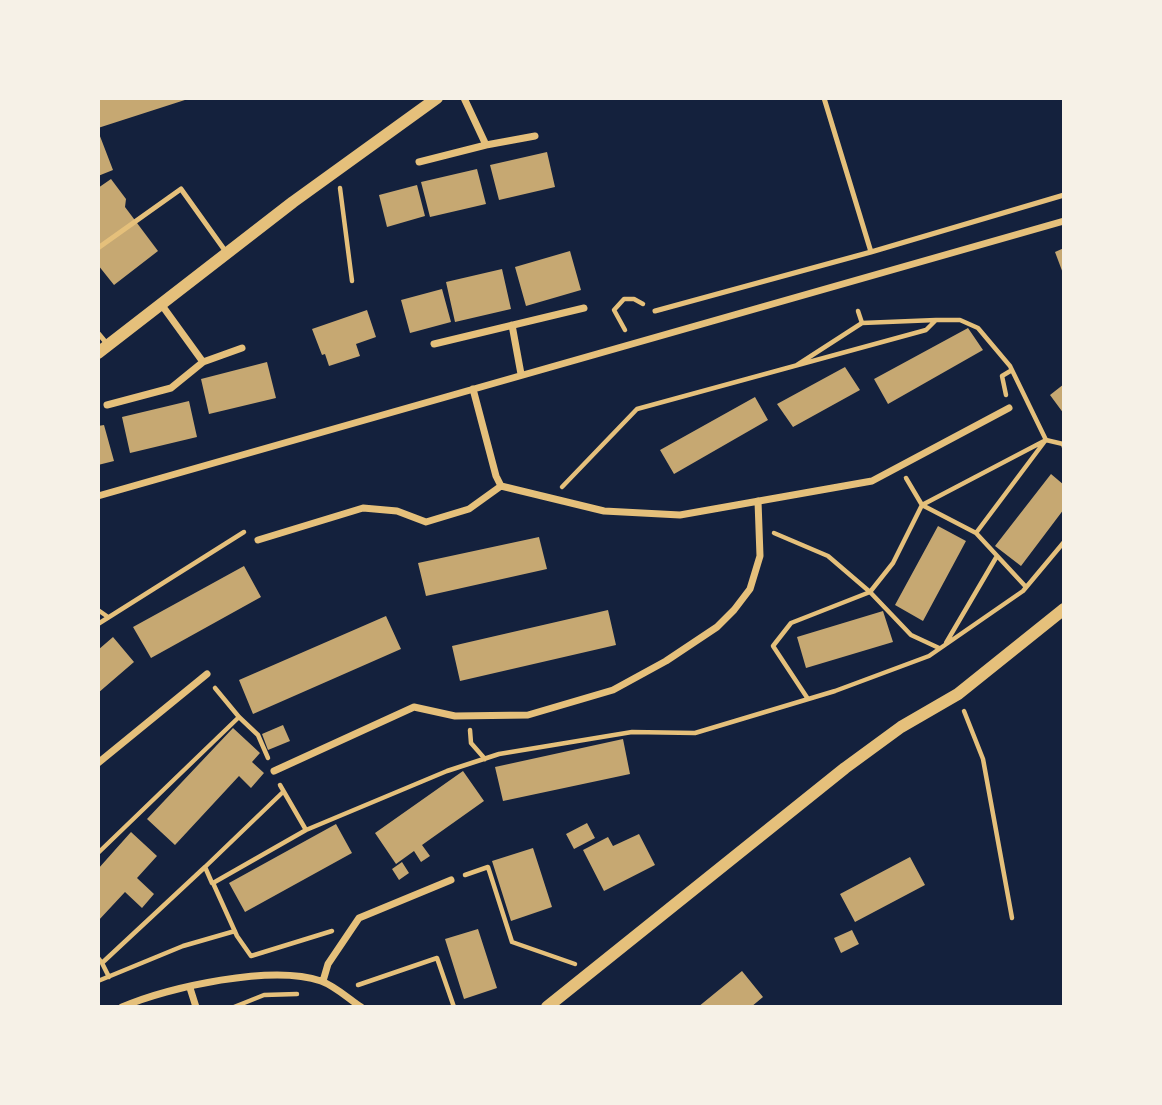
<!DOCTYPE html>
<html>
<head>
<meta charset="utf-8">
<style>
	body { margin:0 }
	#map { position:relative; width:1162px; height:1105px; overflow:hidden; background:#14213d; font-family:Helvetica,sans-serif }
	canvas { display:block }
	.frame { position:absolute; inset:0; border:100px solid #f6f1e7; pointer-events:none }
</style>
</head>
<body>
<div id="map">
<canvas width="1162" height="1105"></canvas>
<div class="frame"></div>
</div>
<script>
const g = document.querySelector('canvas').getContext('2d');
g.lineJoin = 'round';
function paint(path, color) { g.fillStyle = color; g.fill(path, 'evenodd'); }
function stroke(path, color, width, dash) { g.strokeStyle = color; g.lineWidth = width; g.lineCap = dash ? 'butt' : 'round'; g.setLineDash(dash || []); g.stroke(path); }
const building = new Path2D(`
	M 98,98 L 188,98 L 188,99 L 98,128 Z
	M 98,131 L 113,170 L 98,176 Z
	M 547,152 L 555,187 L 499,200 L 490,165 Z
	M 477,169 L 486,204 L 430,217 L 421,182 Z
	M 111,179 L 126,199 L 125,207 L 158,251 L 114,285 L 98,265 L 98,188 Z
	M 417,185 L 425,216 L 387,227 L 379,195 Z
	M 1064,248 L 1064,276 L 1055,252 Z
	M 570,251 L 581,290 L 526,306 L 515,267 Z
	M 502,269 L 511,309 L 455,322 L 446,282 Z
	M 442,289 L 451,322 L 410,333 L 401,300 Z
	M 367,310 L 376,337 L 356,344 L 360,356 L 329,366 L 325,354 L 322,355 L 312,329 Z
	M 968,328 L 983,350 L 888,404 L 874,379 Z
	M 267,362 L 276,398 L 209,414 L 201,379 Z
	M 845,367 L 860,390 L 793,427 L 777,404 Z
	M 1064,384 L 1064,414 L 1050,395 Z
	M 755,397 L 768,420 L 674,474 L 660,450 Z
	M 189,401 L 197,437 L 130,453 L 122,417 Z
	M 104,425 L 114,461 L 98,465 L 98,426 Z
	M 1051,474 L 1064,485 L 1064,509 L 1021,566 L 995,546 Z
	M 938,526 L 966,541 L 923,621 L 895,605 Z
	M 539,537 L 547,569 L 426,596 L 418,563 Z
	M 244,566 L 261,597 L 151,658 L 133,627 Z
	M 608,610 L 616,645 L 460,681 L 452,646 Z
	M 883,611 L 893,642 L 806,668 L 797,637 Z
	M 386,616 L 401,649 L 253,714 L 239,680 Z
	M 113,637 L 134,662 L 98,693 L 98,650 Z
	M 283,725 L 290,741 L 268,750 L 262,734 Z
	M 233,728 L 260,753 L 252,762 L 264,773 L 251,788 L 239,776 L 175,845 L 147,819 Z
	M 623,739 L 630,774 L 503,801 L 495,767 Z
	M 463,771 L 484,801 L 422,845 L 430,856 L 421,862 L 414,851 L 396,864 L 375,833 Z
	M 587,823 L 595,838 L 574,849 L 566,834 Z
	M 336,824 L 352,853 L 245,912 L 229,883 Z
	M 131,832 L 157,856 L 137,878 L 154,894 L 142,908 L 125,892 L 98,921 L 98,869 Z
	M 639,834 L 655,865 L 604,891 L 583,850 L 608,837 L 613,846 Z
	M 533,848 L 552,907 L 511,921 L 492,861 Z
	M 910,857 L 925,885 L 855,922 L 840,894 Z
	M 402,862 L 409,873 L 399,880 L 392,869 Z
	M 478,929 L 497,988 L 464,999 L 445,939 Z
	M 852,930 L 859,944 L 841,953 L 834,938 Z
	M 742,971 L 763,997 L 751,1007 L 698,1007 Z`);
const path = new Path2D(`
	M 340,188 L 352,281
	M 858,311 L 862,323
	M 936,320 L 960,320 L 978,328 L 1010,366 L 1046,440 L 1063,444 L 1064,447
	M 625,330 L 614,310 L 624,299 L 634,299 L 643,304
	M 1006,395 L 1002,376 L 1012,370
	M 906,478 L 922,505 L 1046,440
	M 562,487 L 637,409 L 926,330 L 936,320 L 862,323 L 797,365
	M 774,533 L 828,556 L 870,592 L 911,635 L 939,648
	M 976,533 L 1045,441
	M 98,610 L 108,617
	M 98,624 L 244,532
	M 946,643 L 997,556
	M 215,688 L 239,717 L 258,735 L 268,758
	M 808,699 L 773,646 L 791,623 L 870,592 L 893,563 L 922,505 L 976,533 L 1026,587
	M 964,711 L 983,759 L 1012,918
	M 470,730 L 471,743 L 485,759
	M 280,785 L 306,830
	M 98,853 L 239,717
	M 205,867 L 283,792
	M 465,875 L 488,867 L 512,942 L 575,964
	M 332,931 L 251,956 L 237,936 L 213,883 L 306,830 L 447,771 L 499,754 L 632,732 L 695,733 L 835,691 L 929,656 L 1023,591 L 1064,542
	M 98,958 L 102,963 L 205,867 L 212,883
	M 102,963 L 109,977
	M 98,981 L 183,946 L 235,931
	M 358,985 L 437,958 L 454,1007
	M 234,1007 L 264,995 L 297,994`);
const service = new Path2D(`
	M 824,98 L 871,252
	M 98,248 L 181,189 L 226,252
	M 655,311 L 871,252 L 1064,195
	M 98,333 L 108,345`);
const minor = new Path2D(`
	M 464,98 L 486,145
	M 419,162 L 486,145 L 535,136
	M 161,304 L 203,362
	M 512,325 L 521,374
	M 434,344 L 584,308
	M 473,389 L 496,476 L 501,486 L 604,511 L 680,515 L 872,481 L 1009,408
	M 107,405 L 171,388 L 203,362 L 242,348
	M 98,496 L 1064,221
	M 258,540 L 363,508 L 397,511 L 426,522 L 469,509 L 501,486
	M 98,763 L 207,674
	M 274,771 L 414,707 L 455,716 L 528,715 L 613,690 L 666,661 L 717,627 L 734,610 L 750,589 L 760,556 L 758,501
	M 323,981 L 328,964 L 359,918 L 451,880
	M 190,988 L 196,1007
	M 122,1007 C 169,987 272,964 321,981 C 335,986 349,999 361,1007`);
const tertiary = new Path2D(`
	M 98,353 L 293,202 L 437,98
	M 547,1007 L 845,768 L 901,727 L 958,694 L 1064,609`);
paint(building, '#c6a872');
stroke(path, '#e5c07b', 4.5);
stroke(service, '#e5c07b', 5);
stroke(minor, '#e5c07b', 7);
stroke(tertiary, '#e5c07b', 12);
</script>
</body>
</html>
